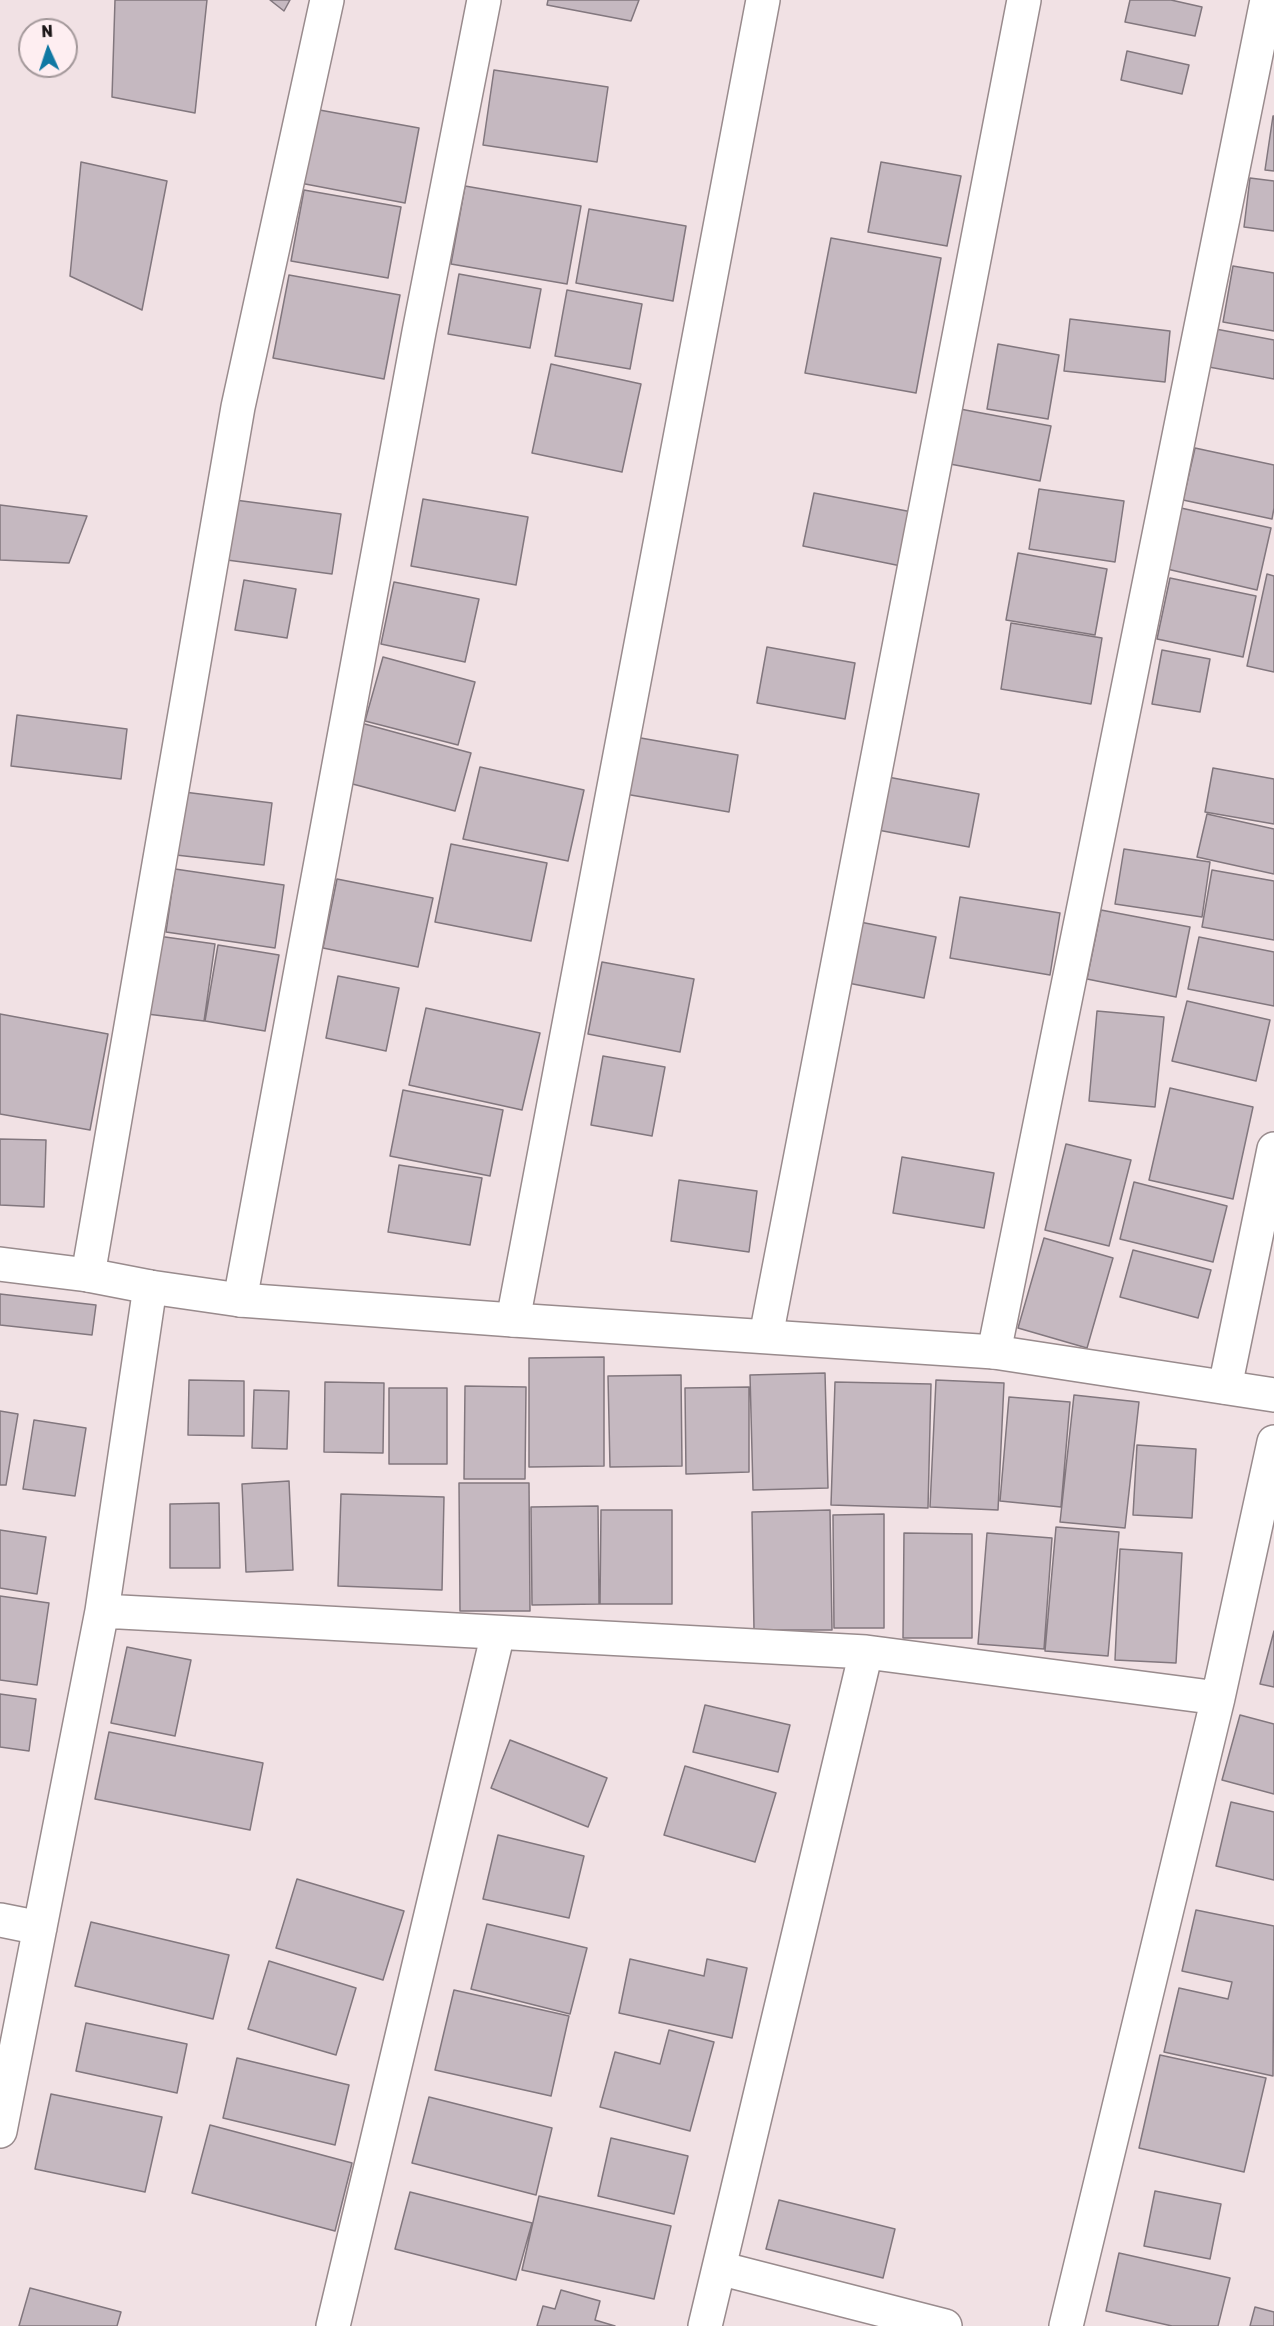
<!DOCTYPE html>
<html>
<head>
<meta charset="utf-8">
<style>
	body { margin:0 }
	#map { position:relative; width:1274px; height:2326px; overflow:hidden; background:#f1e1e4; font-family:Rubik,sans-serif }
	canvas { display:block }
	.north { position:absolute; left:18px; top:18px; width:60px; height:60px; box-sizing:border-box; background:#feeef1; border:2px solid #a3989a; border-radius:50%; rotate:357deg; font-size:16px; font-weight:700; line-height:24px; text-align:center; color:#1b1617 }
	.north::after { content:''; display:block; margin:auto; width:21px; height:27px; background:#1078a3; clip-path:polygon(50% 0,100% 100%,50% 72%,0 100%) }
</style>
</head>
<body>
<div id="map">
<canvas width="1274" height="2326"></canvas>
<div class="north">N</div>
</div>
<script>
const g = document.querySelector('canvas').getContext('2d');
g.lineJoin = 'round';
function paint(path, color) { g.fillStyle = color; g.fill(path, 'evenodd'); }
function stroke(path, color, width, dash) { g.strokeStyle = color; g.lineWidth = width; g.lineCap = dash ? 'butt' : 'round'; g.setLineDash(dash || []); g.stroke(path); }
const building = new Path2D(`
	M 115,0 L 207,0 L 195,113 L 112,97 Z
	M 270,0 L 290,0 L 284,11 Z
	M 548,0 L 639,0 L 631,21 L 547,5 Z
	M 1130,0 L 1171,0 L 1202,7 L 1195,36 L 1125,22 Z
	M 1127,51 L 1189,65 L 1182,94 L 1121,80 Z
	M 494,70 L 608,87 L 597,162 L 483,145 Z
	M 314,109 L 419,128 L 405,203 L 300,183 Z
	M 1273,116 L 1274,116 L 1274,171 L 1265,170 Z
	M 81,162 L 167,181 L 142,310 L 70,276 Z
	M 881,162 L 961,176 L 947,246 L 868,232 Z
	M 1250,178 L 1274,181 L 1274,231 L 1244,227 Z
	M 465,186 L 581,206 L 567,284 L 451,264 Z
	M 304,190 L 401,207 L 388,278 L 291,261 Z
	M 589,209 L 686,226 L 673,301 L 576,283 Z
	M 831,238 L 941,258 L 916,393 L 805,373 Z
	M 1233,266 L 1274,273 L 1274,331 L 1223,322 Z
	M 459,274 L 541,289 L 530,348 L 448,334 Z
	M 289,275 L 400,295 L 384,379 L 273,358 Z
	M 567,290 L 642,304 L 630,369 L 555,356 Z
	M 1070,319 L 1170,331 L 1165,382 L 1064,371 Z
	M 1205,327 L 1274,340 L 1274,379 L 1198,365 Z
	M 998,344 L 1059,355 L 1048,419 L 987,409 Z
	M 551,364 L 641,384 L 622,472 L 532,453 Z
	M 960,409 L 1051,426 L 1040,481 L 950,464 Z
	M 1195,448 L 1274,465 L 1274,508 L 1272,519 L 1183,500 Z
	M 1039,489 L 1124,501 L 1115,562 L 1029,549 Z
	M 814,493 L 912,512 L 901,566 L 803,546 Z
	M 423,499 L 528,517 L 516,585 L 411,566 Z
	M 235,500 L 341,514 L 332,574 L 227,560 Z
	M 0,505 L 87,516 L 69,563 L 0,560 Z
	M 1181,508 L 1271,528 L 1257,590 L 1167,569 Z
	M 1018,553 L 1107,569 L 1095,635 L 1006,620 Z
	M 1267,574 L 1274,576 L 1274,672 L 1247,666 Z
	M 1170,578 L 1256,596 L 1243,657 L 1157,639 Z
	M 244,580 L 296,589 L 287,638 L 235,630 Z
	M 394,582 L 479,599 L 465,662 L 381,644 Z
	M 1011,623 L 1102,638 L 1091,704 L 1001,689 Z
	M 767,647 L 855,663 L 845,719 L 757,703 Z
	M 1162,650 L 1210,659 L 1200,712 L 1152,704 Z
	M 383,657 L 475,682 L 458,745 L 365,721 Z
	M 17,715 L 127,729 L 121,779 L 11,766 Z
	M 361,723 L 471,753 L 455,811 L 345,782 Z
	M 635,737 L 738,755 L 729,812 L 625,794 Z
	M 480,767 L 584,790 L 568,861 L 463,839 Z
	M 1213,768 L 1274,779 L 1274,824 L 1205,812 Z
	M 877,775 L 979,794 L 969,847 L 867,828 Z
	M 184,792 L 272,803 L 264,865 L 176,855 Z
	M 1207,814 L 1274,829 L 1274,874 L 1197,857 Z
	M 451,844 L 547,863 L 531,941 L 435,922 Z
	M 1124,849 L 1210,862 L 1202,917 L 1115,904 Z
	M 175,869 L 284,885 L 275,948 L 166,932 Z
	M 1212,870 L 1274,881 L 1274,940 L 1202,927 Z
	M 337,879 L 433,898 L 418,967 L 323,948 Z
	M 960,897 L 1060,913 L 1050,975 L 950,958 Z
	M 1101,910 L 1190,927 L 1176,997 L 1087,979 Z
	M 855,921 L 936,937 L 924,998 L 843,982 Z
	M 158,936 L 215,944 L 204,1021 L 147,1014 Z
	M 1199,937 L 1274,952 L 1274,1006 L 1188,989 Z
	M 218,945 L 279,955 L 265,1031 L 205,1021 Z
	M 602,962 L 694,979 L 680,1052 L 588,1034 Z
	M 338,976 L 399,988 L 386,1051 L 326,1038 Z
	M 1187,1001 L 1270,1020 L 1256,1081 L 1172,1061 Z
	M 426,1008 L 540,1033 L 522,1110 L 409,1085 Z
	M 1097,1011 L 1164,1017 L 1155,1107 L 1089,1101 Z
	M 0,1014 L 108,1034 L 90,1130 L 0,1114 Z
	M 603,1056 L 665,1067 L 652,1136 L 591,1125 Z
	M 1170,1088 L 1253,1107 L 1233,1199 L 1149,1180 Z
	M 403,1090 L 503,1110 L 490,1176 L 390,1156 Z
	M 0,1139 L 46,1140 L 44,1207 L 0,1205 Z
	M 1066,1144 L 1131,1160 L 1109,1246 L 1045,1230 Z
	M 902,1157 L 994,1173 L 984,1228 L 893,1213 Z
	M 399,1165 L 482,1178 L 470,1245 L 388,1232 Z
	M 679,1180 L 757,1191 L 749,1252 L 671,1241 Z
	M 1134,1182 L 1227,1206 L 1213,1262 L 1120,1239 Z
	M 1044,1238 L 1113,1258 L 1087,1348 L 1018,1328 Z
	M 1133,1250 L 1211,1270 L 1198,1318 L 1120,1297 Z
	M 0,1294 L 96,1305 L 92,1335 L 0,1325 Z
	M 604,1357 L 604,1466 L 529,1467 L 529,1358 Z
	M 825,1373 L 828,1488 L 753,1490 L 750,1375 Z
	M 681,1375 L 682,1466 L 610,1467 L 608,1376 Z
	M 189,1380 L 244,1381 L 244,1436 L 188,1435 Z
	M 936,1380 L 1004,1383 L 998,1510 L 930,1507 Z
	M 325,1382 L 384,1383 L 383,1453 L 324,1452 Z
	M 835,1382 L 931,1384 L 928,1508 L 831,1505 Z
	M 465,1386 L 526,1387 L 525,1479 L 464,1479 Z
	M 749,1387 L 749,1472 L 686,1474 L 685,1388 Z
	M 389,1388 L 447,1388 L 447,1464 L 389,1464 Z
	M 254,1390 L 289,1391 L 287,1449 L 252,1448 Z
	M 1074,1395 L 1139,1402 L 1125,1528 L 1060,1522 Z
	M 1009,1397 L 1070,1402 L 1061,1507 L 1000,1501 Z
	M 0,1411 L 18,1414 L 6,1485 L 0,1485 Z
	M 34,1420 L 86,1428 L 75,1496 L 23,1489 Z
	M 1137,1445 L 1196,1449 L 1192,1518 L 1133,1515 Z
	M 289,1481 L 293,1570 L 246,1572 L 242,1484 Z
	M 459,1483 L 529,1483 L 530,1611 L 460,1611 Z
	M 341,1494 L 444,1497 L 442,1590 L 338,1586 Z
	M 219,1503 L 220,1568 L 170,1568 L 170,1504 Z
	M 598,1506 L 599,1604 L 532,1605 L 531,1507 Z
	M 601,1510 L 672,1510 L 672,1604 L 600,1604 Z
	M 830,1510 L 832,1630 L 754,1630 L 752,1512 Z
	M 884,1514 L 884,1628 L 834,1628 L 833,1515 Z
	M 1056,1527 L 1119,1532 L 1108,1656 L 1045,1651 Z
	M 0,1530 L 46,1537 L 37,1594 L 0,1588 Z
	M 904,1533 L 972,1534 L 972,1638 L 903,1638 Z
	M 987,1533 L 1052,1538 L 1044,1649 L 978,1644 Z
	M 1120,1549 L 1182,1553 L 1176,1663 L 1115,1660 Z
	M 0,1596 L 49,1603 L 37,1685 L 0,1680 Z
	M 1274,1631 L 1274,1687 L 1260,1684 Z
	M 127,1647 L 191,1660 L 175,1736 L 111,1723 Z
	M 0,1694 L 36,1699 L 29,1751 L 0,1747 Z
	M 705,1705 L 790,1725 L 778,1772 L 693,1752 Z
	M 1240,1715 L 1274,1724 L 1274,1794 L 1222,1780 Z
	M 109,1732 L 263,1763 L 250,1830 L 95,1799 Z
	M 510,1740 L 607,1778 L 588,1827 L 491,1788 Z
	M 685,1766 L 776,1793 L 755,1862 L 664,1835 Z
	M 1231,1802 L 1274,1812 L 1274,1880 L 1216,1866 Z
	M 498,1835 L 584,1856 L 569,1918 L 483,1899 Z
	M 297,1879 L 404,1911 L 383,1980 L 276,1948 Z
	M 1196,1910 L 1274,1926 L 1273,2076 L 1164,2052 L 1179,1988 L 1228,1999 L 1232,1982 L 1182,1971 Z
	M 91,1922 L 229,1955 L 213,2019 L 75,1986 Z
	M 487,1924 L 587,1948 L 570,2014 L 471,1989 Z
	M 630,1959 L 704,1976 L 707,1959 L 747,1968 L 732,2038 L 619,2013 Z
	M 269,1961 L 356,1988 L 336,2055 L 248,2029 Z
	M 454,1990 L 569,2016 L 551,2096 L 435,2070 Z
	M 86,2023 L 187,2044 L 177,2093 L 76,2071 Z
	M 669,2030 L 714,2042 L 690,2131 L 600,2107 L 615,2052 L 660,2064 Z
	M 1160,2055 L 1266,2078 L 1244,2172 L 1139,2148 Z
	M 237,2058 L 349,2085 L 335,2145 L 223,2118 Z
	M 51,2094 L 162,2117 L 145,2192 L 35,2169 Z
	M 429,2097 L 552,2128 L 536,2195 L 412,2163 Z
	M 210,2125 L 352,2163 L 335,2231 L 192,2193 Z
	M 611,2138 L 688,2156 L 674,2214 L 598,2196 Z
	M 1155,2191 L 1221,2204 L 1210,2259 L 1144,2246 Z
	M 410,2192 L 532,2223 L 516,2280 L 395,2249 Z
	M 539,2196 L 671,2226 L 654,2299 L 522,2270 Z
	M 779,2200 L 895,2229 L 883,2278 L 766,2249 Z
	M 1119,2253 L 1230,2278 L 1218,2326 L 1172,2326 L 1106,2311 Z
	M 30,2288 L 121,2312 L 117,2326 L 19,2326 Z
	M 561,2290 L 600,2301 L 595,2320 L 615,2326 L 537,2326 L 543,2306 L 555,2309 Z
	M 1255,2307 L 1274,2312 L 1274,2326 L 1250,2326 Z`);
const minor = new Path2D(`
	M 88,1275 L 238,407 L 327,0
	M 240,1300 L 419,332 L 484,0
	M 513,1320 L 763,0
	M 766,1336 L 1024,0
	M 994,1352 L 1267,0
	M 1225,1387 L 1274,1149
	M 102,1611 L 866,1652 L 1218,1698
	M 0,1920 L 40,1928
	M 0,2131 L 102,1611 L 150,1287
	M 719,2268 L 945,2326
	M 333,2326 L 498,1633
	M 705,2326 L 866,1652
	M 1066,2326 L 1218,1698 L 1274,1442`);
const tertiary = new Path2D(`
	M 0,1264 L 88,1275 L 150,1287 L 240,1300 L 513,1320 L 994,1352 L 1274,1395`);
paint(building, '#c5b8c0');
stroke(building, '#82777e', 1.5);
stroke(minor, '#998b8d', 36);
stroke(tertiary, '#998b8d', 36);
stroke(minor, '#fff', 33);
stroke(tertiary, '#fff', 33);
</script>
</body>
</html>
